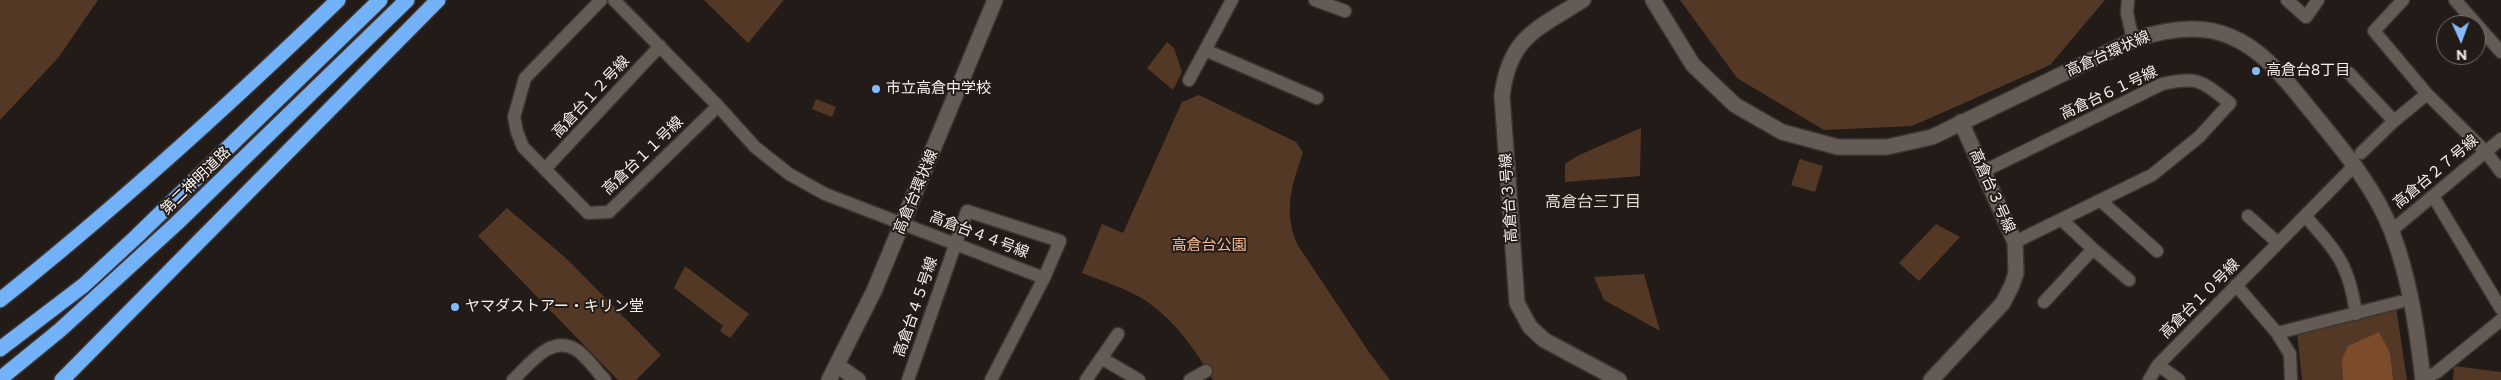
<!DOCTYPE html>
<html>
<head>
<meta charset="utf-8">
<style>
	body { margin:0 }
	#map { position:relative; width:2501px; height:380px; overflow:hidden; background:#231b17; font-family:Figtree,sans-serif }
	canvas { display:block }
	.north { position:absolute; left:2436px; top:15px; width:50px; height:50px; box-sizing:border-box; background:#231b17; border:1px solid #78716d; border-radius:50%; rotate:178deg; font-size:14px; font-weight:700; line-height:20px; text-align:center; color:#f7f1ee }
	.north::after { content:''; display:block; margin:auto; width:18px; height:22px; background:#85bbfb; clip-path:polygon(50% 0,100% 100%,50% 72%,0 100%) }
</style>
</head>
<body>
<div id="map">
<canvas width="2501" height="380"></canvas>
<div class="north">N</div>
</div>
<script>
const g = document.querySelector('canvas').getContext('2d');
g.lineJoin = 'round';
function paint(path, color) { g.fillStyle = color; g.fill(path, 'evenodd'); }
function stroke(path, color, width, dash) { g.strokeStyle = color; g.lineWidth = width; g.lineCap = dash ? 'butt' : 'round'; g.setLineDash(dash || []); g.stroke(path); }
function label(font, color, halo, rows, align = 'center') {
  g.font = font + ' Figtree,"Noto Sans JP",sans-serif'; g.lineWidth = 4; g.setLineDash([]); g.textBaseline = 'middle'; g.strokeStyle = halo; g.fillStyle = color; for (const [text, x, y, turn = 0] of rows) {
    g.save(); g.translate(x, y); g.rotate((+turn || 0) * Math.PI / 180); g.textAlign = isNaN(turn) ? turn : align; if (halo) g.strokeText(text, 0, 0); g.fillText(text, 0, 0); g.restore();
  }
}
const green = new Path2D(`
	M 0,0 L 98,0 L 58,58 L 0,120 Z
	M 704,0 L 784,0 L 748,43 Z
	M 1680,0 L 2105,0 L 2050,65 L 1912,126 L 1824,130 L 1737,78 Z
	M 1167,42 L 1174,48 L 1182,72 L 1173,90 L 1147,68 Z
	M 1199,95 L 1296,142 L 1303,152 C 1292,186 1283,209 1297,244 L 1371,355 L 1390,380 L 1213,380 C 1195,349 1174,319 1143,299 C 1125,288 1102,281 1082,273 L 1102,224 L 1123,233 L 1182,102 Z
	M 816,99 L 836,107 L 832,117 L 812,109 Z
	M 1641,128 L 1640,176 L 1565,182 L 1565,164 L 1577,156 Z
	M 1800,159 L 1823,166 L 1815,192 L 1791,185 Z
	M 507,208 L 568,260 L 661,355 L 636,380 L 618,380 L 478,236 Z
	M 1936,224 L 1960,237 L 1919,281 L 1899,263 Z
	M 685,266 L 749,314 L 730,338 L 720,331 L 723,326 L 674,288 Z
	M 1644,274 L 1660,331 L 1604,300 L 1594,277 Z
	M 2396,307 L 2407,380 L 2302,380 L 2297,332 Z
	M 2454,366 L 2501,372 L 2501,380 L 2453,380 Z`);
const water = new Path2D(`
	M 2379,332 L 2390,353 L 2393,380 L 2343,380 L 2342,359 L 2348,346 Z`);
const street = new Path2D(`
	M 601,0 L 525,78 L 514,117 L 517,132 L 523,147 L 588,213 L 609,212 L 718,106 L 614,0
	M 1315,0 L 1345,11
	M 2128,0 L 2127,13 L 2133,40
	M 2287,0 L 2306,17 L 2318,0
	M 2403,0 L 2374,31 L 2427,94 L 2486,152 L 2501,172
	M 2455,0 L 2501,52
	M 1205,50 L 1317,98
	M 2349,73 L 2394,121
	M 1189,80 L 1232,0
	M 718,106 L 755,147 L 789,174 L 825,194 L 1044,278 L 991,380
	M 2361,153 L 2394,121 L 2427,94
	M 545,169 L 660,46
	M 1984,171 L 2162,84 C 2199,76 2201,81 2230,103 L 2199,137 L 2152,175 L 2015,242
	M 2433,196 L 2501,309
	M 2101,201 L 2157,251
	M 2248,216 L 2278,243
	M 2305,216 C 2337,252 2349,264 2356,314
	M 2391,231 L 2501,139
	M 2093,249 L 2129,280
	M 2236,285 L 2277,333 L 2290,354 L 2291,380
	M 2044,302 L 2093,249 L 2062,220
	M 2277,333 L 2400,302
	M 1101,358 L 1139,380
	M 2158,365 L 2179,380
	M 2423,379 L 2437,372 L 2501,320
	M 513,380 C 529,365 550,335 575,349 C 586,355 596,371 605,380
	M 908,380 L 967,211 L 1060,241 L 1044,278
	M 1086,380 L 1118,334
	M 1190,380 L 1206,371
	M 2149,380 L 2158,365 L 2355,165`);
const secondary = new Path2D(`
	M 1583,0 C 1537,29 1509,37 1502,96 L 1517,303 L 1530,327 L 1544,340 L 1619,380
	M 1653,0 L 1693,65 L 1735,105 L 1782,132 L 1838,147 L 1887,147 L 1932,137 L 2133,40 C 2163,30 2198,23 2229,36 C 2265,50 2288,83 2312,112 C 2342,149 2374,186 2392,232 C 2410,280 2417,329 2423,380
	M 838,366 L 858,380
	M 829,380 L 874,291 L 995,0
	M 1931,380 L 2003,303 L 2012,285 L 2016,273 L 2015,242 L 1961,122`);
const highway = new Path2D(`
	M 0,300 C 118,206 229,105 338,0
	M 0,349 L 84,285 L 137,236 L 380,0
	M 0,379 L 60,330 L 177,223 L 407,0
	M 62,380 L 438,0`);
const markers = [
	[2256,71,5,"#85bbfb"],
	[876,89,5,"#85bbfb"],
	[455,307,5,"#85bbfb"]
];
const streetNames = [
	["高倉台環状線",2108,54,-24],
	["高倉台６１号線",2109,93,-25],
	["高倉台１２号線",591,97,-47],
	["高倉台１１号線",643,156,-44],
	["高倉台２７号線",2436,172,-40],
	["第二神明道路",196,181,-44],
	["高倉台３号線",1992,191,66],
	["高倉台環状線",916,192,-67],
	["高倉台３号線",1509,198,-94],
	["高倉台４４号線",979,235,21],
	["高倉台１０号線",2200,299,-45],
	["高倉台４５号線",916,307,-71]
];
const poiNames = [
	["高倉台8丁目",2266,71],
	["市立高倉中学校",886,89],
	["ヤマダストアー・キリン堂",465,307]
];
const parkNames = [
	["高倉台公園",1209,246]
];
const neighbourhoodNames = [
	["高倉台三丁目",1593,202]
];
paint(green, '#543826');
paint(water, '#7c4b2a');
stroke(street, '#3b3533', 15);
stroke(secondary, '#3b3533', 18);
stroke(highway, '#3b3533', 18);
stroke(street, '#645b55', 12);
stroke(secondary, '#645b55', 15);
stroke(highway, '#73b1f9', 15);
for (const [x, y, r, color] of markers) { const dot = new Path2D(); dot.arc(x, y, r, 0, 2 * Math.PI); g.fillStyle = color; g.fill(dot); stroke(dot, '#231b17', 2); }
label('15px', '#f7f1ee', '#231b17', streetNames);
label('15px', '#f7f1ee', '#231b17', poiNames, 'left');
label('15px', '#fabb94', '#231b17', parkNames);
label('16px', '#e5dad4', '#231b17', neighbourhoodNames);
</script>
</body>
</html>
